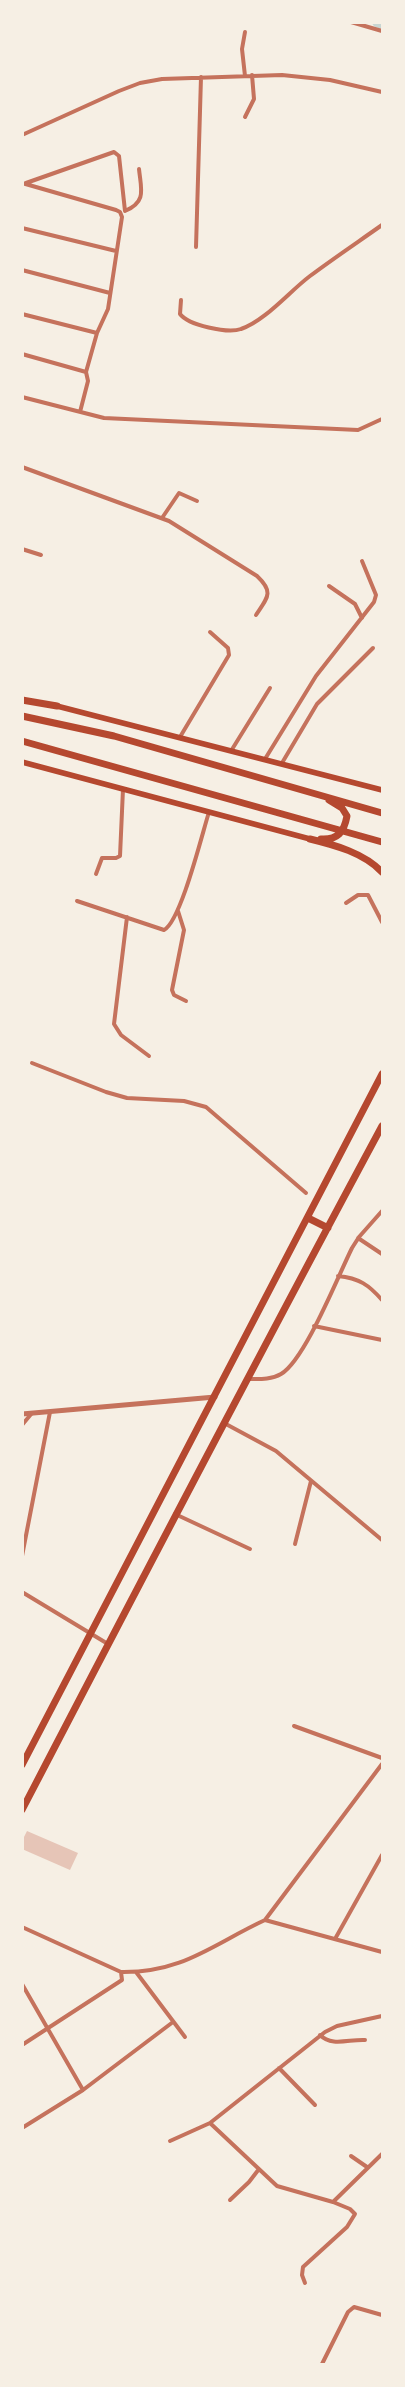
<!DOCTYPE html>
<html>
<head>
<meta charset="utf-8">
<style>
	body { margin:0 }
	#map { position:relative; width:405px; height:2387px; overflow:hidden; background:#f6efe4; font-family:Poppins,sans-serif }
	canvas { display:block }
	.frame { position:absolute; inset:0; border:24px solid #f6efe4; pointer-events:none }
</style>
</head>
<body>
<div id="map">
<canvas width="405" height="2387"></canvas>
<div class="frame"></div>
</div>
<script>
const g = document.querySelector('canvas').getContext('2d');
g.lineJoin = 'round';
function stroke(path, color, width, dash) { g.strokeStyle = color; g.lineWidth = width; g.lineCap = dash ? 'butt' : 'round'; g.setLineDash(dash || []); g.stroke(path); }
function paint(path, color) { g.fillStyle = color; g.fill(path, 'evenodd'); }
const canal = new Path2D(`
	M 377,22 L 382,24`);
const building = new Path2D(`
	M 27,1831 L 78,1853 L 70,1870 L 22,1849 L 22,1841 Z`);
const minor = new Path2D(`
	M 351,22 L 382,31
	M 245,76 L 242,49 L 245,32
	M 245,117 L 254,99 L 252,75
	M 22,135 L 119,91 L 140,83 L 162,79 L 282,75 L 330,80 L 382,92
	M 22,183 L 116,210 L 120,212 L 122,217 L 108,309 L 97,333 L 86,372 L 88,381 L 80,412
	M 26,183 L 114,152 L 119,156 L 125,211
	M 125,211 C 147,202 141,189 139,169
	M 22,228 L 116,251
	M 196,247 L 201,77
	M 22,270 L 110,293
	M 181,300 L 180,314 C 188,325 228,334 241,329 C 265,321 290,291 310,276 C 334,258 358,242 382,225
	M 22,314 L 97,333
	M 22,354 L 86,372
	M 22,397 L 104,418 L 358,430 L 382,419
	M 22,467 L 169,521 L 257,576 C 274,592 268,597 256,615
	M 162,518 L 179,493 L 197,501
	M 22,549 L 41,555
	M 329,586 L 355,604 L 362,618
	M 180,737 L 229,655 L 228,648 L 210,632
	M 231,751 L 270,688
	M 265,759 L 316,676 L 374,602 L 376,595 L 362,561
	M 282,763 L 317,704 L 373,648
	M 96,874 L 102,858 L 116,858 L 120,856 L 123,789
	M 77,901 L 164,930 C 181,921 202,834 209,812
	M 346,903 L 358,895 L 368,895 L 382,922
	M 178,911 L 184,930 L 172,990 L 174,995 L 186,1001
	M 127,917 L 114,1024 L 121,1035 L 149,1056
	M 32,1063 L 106,1092 L 127,1098 L 184,1101 L 206,1107 L 306,1193
	M 358,1238 L 382,1254
	M 338,1276 C 359,1278 369,1285 382,1300
	M 314,1326 L 382,1340
	M 247,1379 C 259,1379 271,1380 281,1374 C 305,1360 338,1276 352,1248 L 359,1237 L 382,1211
	M 224,1423 L 276,1451 L 382,1540
	M 22,1425 L 32,1413
	M 175,1514 L 250,1549
	M 295,1544 L 311,1481
	M 22,1556 L 50,1412
	M 22,1592 L 108,1644
	M 294,1726 L 382,1758
	M 265,1920 L 382,1764
	M 22,1927 L 121,1972 C 183,1973 213,1944 265,1920 L 382,1952
	M 335,1939 L 382,1855
	M 136,1972 L 185,2037
	M 22,1984 L 83,2090
	M 320,2035 C 332,2047 349,2039 365,2040
	M 22,2045 L 122,1980 L 121,1972
	M 279,2068 L 315,2105
	M 22,2128 L 83,2090 L 173,2022
	M 170,2141 L 210,2123
	M 351,2156 L 367,2167
	M 230,2200 L 249,2182 L 259,2169
	M 333,2202 L 382,2154
	M 305,2283 L 302,2275 L 303,2267 L 347,2227 L 355,2214 L 350,2209 L 333,2202 L 277,2186 L 210,2123 L 325,2032 L 337,2026 L 382,2016
	M 322,2364 L 348,2312 L 354,2307 L 382,2315`);
const tertiary = new Path2D(`
	M 22,1414 L 215,1397`);
const secondary = new Path2D(`
	M 53,705 L 382,790
	M 22,762 L 310,839`);
const trunk = new Path2D(`
	M 22,700 L 57,706
	M 22,716 L 114,736 L 382,813
	M 22,741 L 382,842
	M 310,839 C 335,845 364,853 382,872
	M 321,839 C 338,840 344,832 347,816 L 342,808 L 329,800
	M 308,1218 L 328,1228
	M 22,1765 L 382,1074
	M 22,1810 C 141,1581 260,1353 382,1126`);
stroke(canal, '#c9d6d2', 10);
paint(building, '#e6c5b7');
stroke(minor, '#c5725c', 4);
stroke(tertiary, '#c5725c', 5);
stroke(secondary, '#b5482f', 5.5);
stroke(trunk, '#b5482f', 7);
</script>
</body>
</html>
